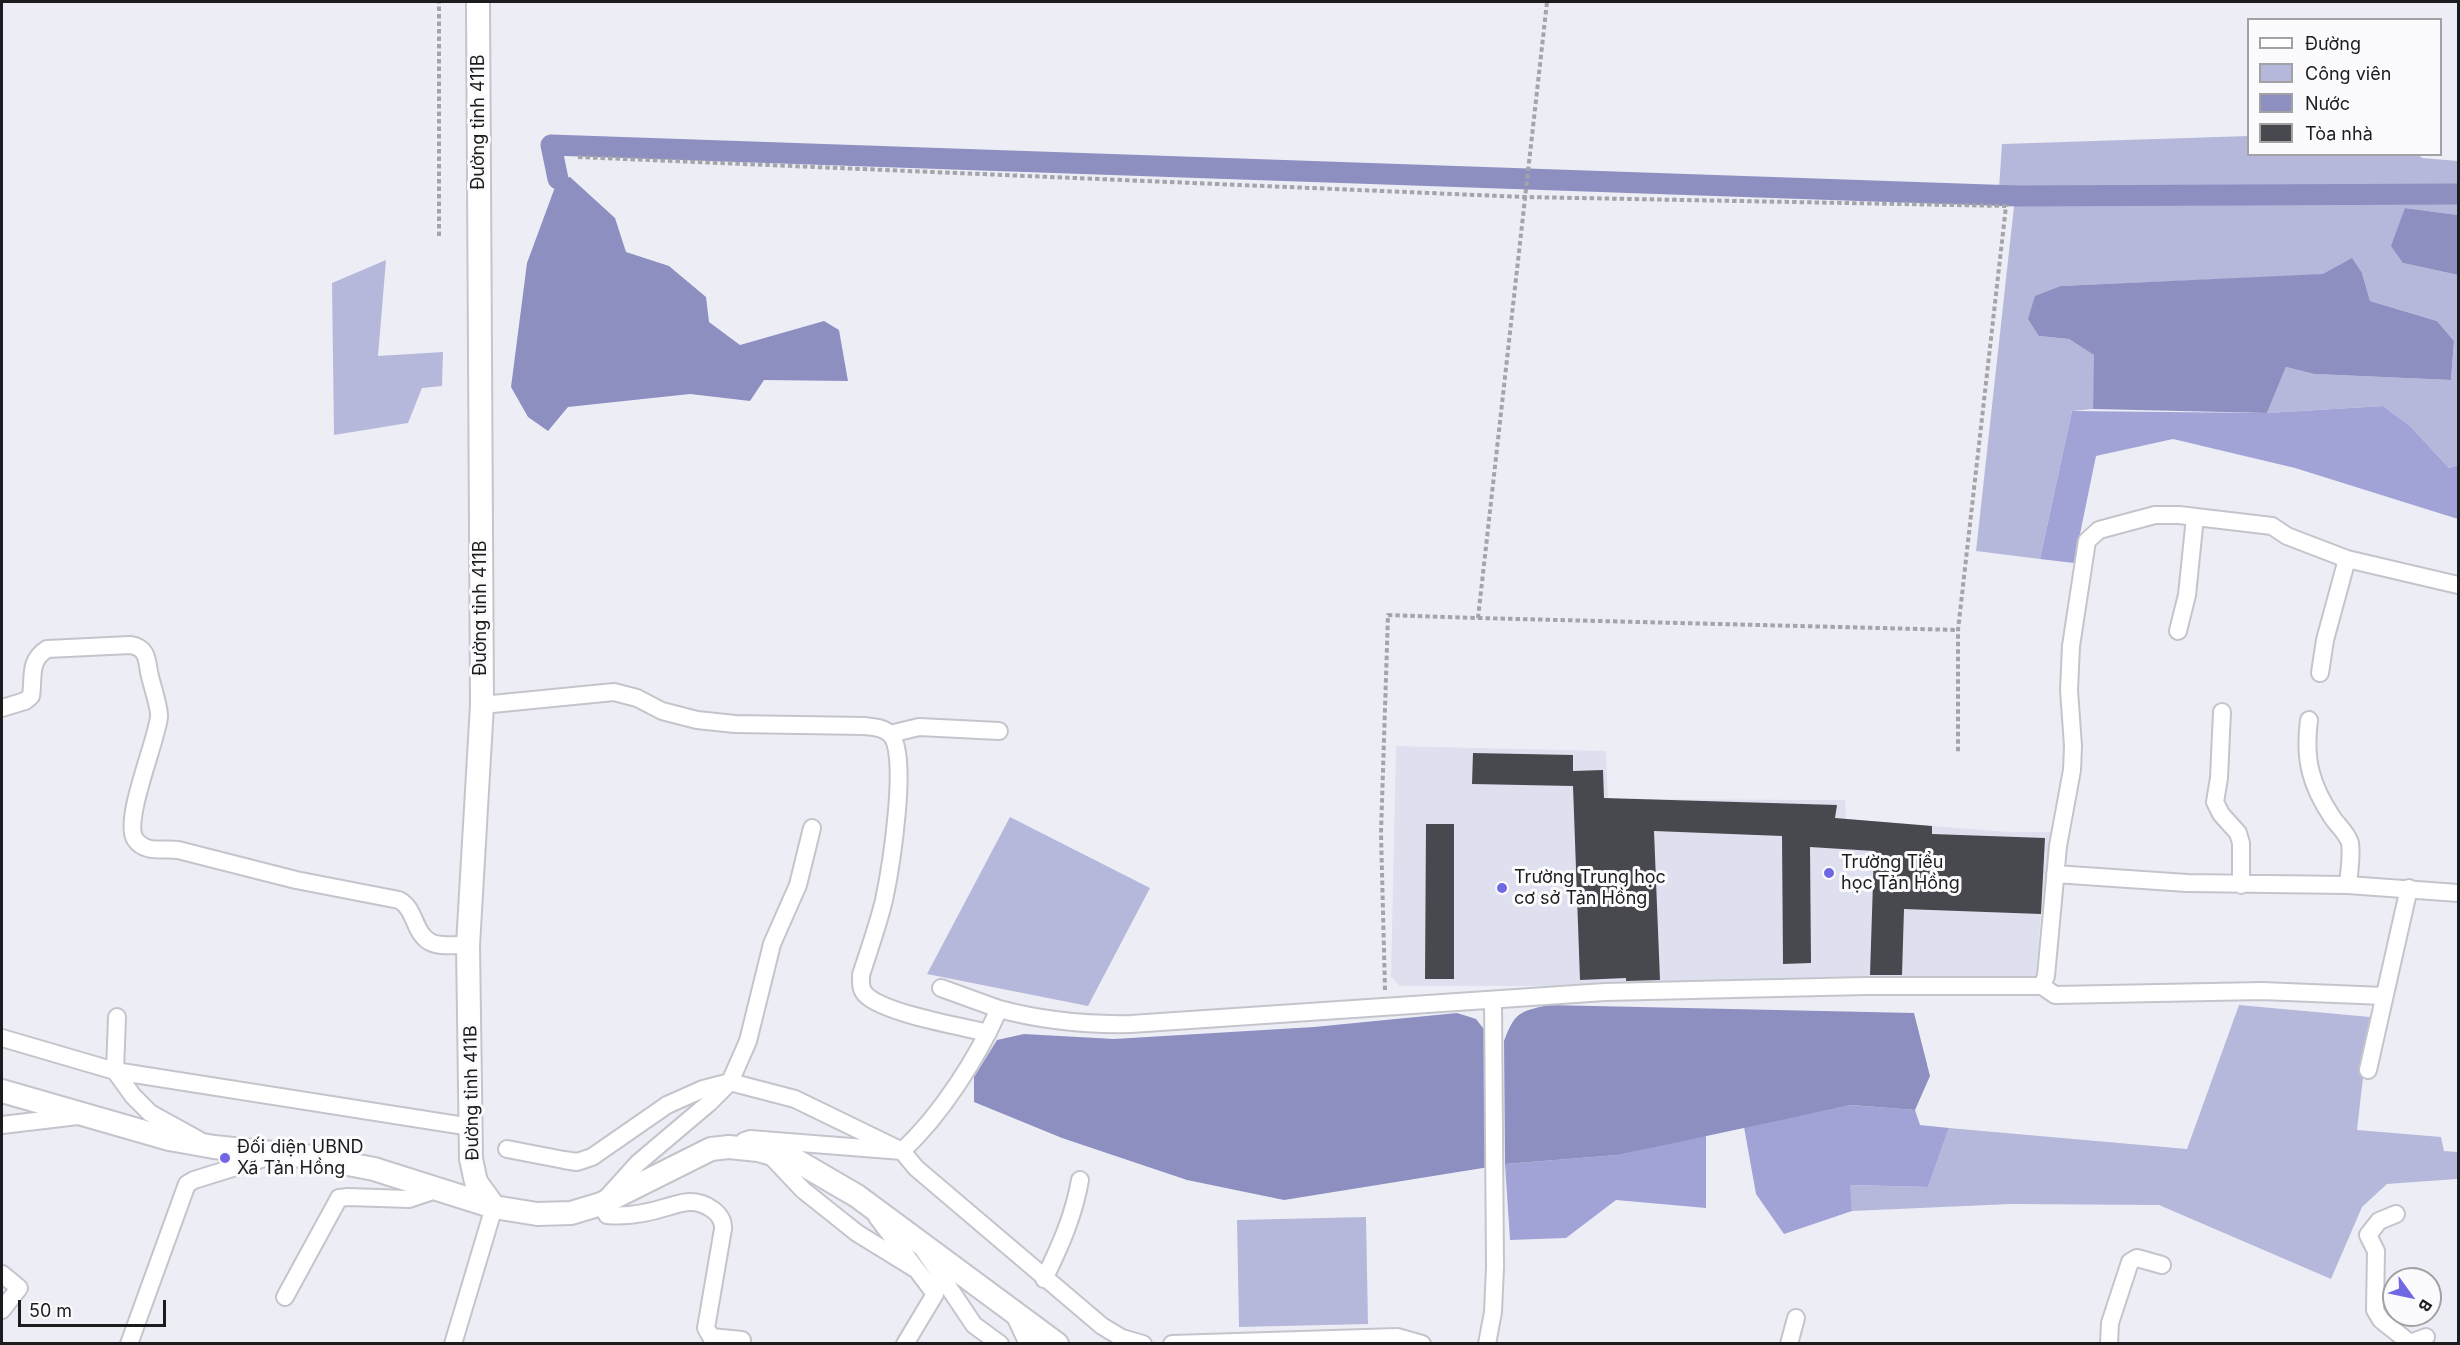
<!DOCTYPE html>
<html>
<head>
<meta charset="utf-8">
<style>
	body { margin:0 }
	#map { position:relative; width:2460px; height:1345px; overflow:hidden; background:#edeef5; font-family:Inter,sans-serif }
	canvas { display:block }
	.frame { position:absolute; inset:0; border:3px solid #1c1c1e; pointer-events:none }
	.legend { position:absolute; left:2247px; top:18px; width:195px; height:138px; box-sizing:border-box; background:#fbfbfe; border:2px solid #a2a2a4; margin:0; padding:8px 10px; list-style:none; font-size:18px; color:#1c1c1e }
	.legend li { display:flex; align-items:center; gap:12px; height:30px }
	.legend b { width:30px; border:2px solid #a2a2a4 }
	.north { position:absolute; left:2382px; top:1267px; width:60px; height:60px; box-sizing:border-box; background:#fbfbfe; border:2px solid #a2a2a4; border-radius:50%; rotate:123deg; font-size:16px; font-weight:700; line-height:24px; text-align:center; color:#1c1c1e }
	.north::after { content:''; display:block; margin:auto; width:21px; height:27px; background:#7068e2; clip-path:polygon(50% 0,100% 100%,50% 72%,0 100%) }
	.scale { position:absolute; left:18px; top:1300px; width:148px; height:27px; box-sizing:border-box; border:3px solid #1c1c1e; border-top:0; padding-left:8px; font-size:18px; line-height:21px; white-space:nowrap; color:#1c1c1e; -webkit-text-stroke:4px #fbfbfe; paint-order:stroke }
</style>
</head>
<body>
<div id="map">
<canvas width="2460" height="1345"></canvas>
<div class="frame"></div>
<ul class="legend">
<li><b style="height:8px;background:#fff"></b>Đường</li>
<li><b style="height:16px;background:#b6b8db"></b>Công viên</li>
<li><b style="height:16px;background:#8d8fc1"></b>Nước</li>
<li><b style="height:16px;background:#48494f"></b>Tòa nhà</li>
</ul>
<div class="north">B</div>
<div class="scale">50 m</div>
</div>
<script>
const g = document.querySelector('canvas').getContext('2d');
g.lineJoin = 'round';
function paint(path, color) { g.fillStyle = color; g.fill(path, 'evenodd'); }
function stroke(path, color, width, dash) { g.strokeStyle = color; g.lineWidth = width; g.lineCap = dash ? 'butt' : 'round'; g.setLineDash(dash || []); g.stroke(path); }
function label(font, color, halo, rows, align = 'center') {
  g.font = font + ' Inter,sans-serif'; g.lineWidth = 6; g.setLineDash([]); g.textBaseline = 'middle'; g.strokeStyle = halo; g.fillStyle = color; for (const [text, x, y, turn = 0] of rows) {
    g.save(); g.translate(x, y); g.rotate((+turn || 0) * Math.PI / 180); g.textAlign = isNaN(turn) ? turn : align; if (halo) g.strokeText(text, 0, 0); g.fillText(text, 0, 0); g.restore();
  }
}
const built = new Path2D(`
	M 1396,746 L 1606,751 L 1608,799 L 1845,800 L 1846,819 L 2009,832 L 2052,832 L 2041,913 L 2036,978 L 1615,986 L 1400,986 L 1391,977 Z`);
const green = new Path2D(`
	M 2248,136 L 2248,154 L 2417,154 L 2422,158 L 2458,161 L 2458,215 L 2405,208 L 2403,263 L 2458,275 L 2458,465 L 2449,468 L 2410,426 L 2383,406 L 2267,413 L 2286,367 L 2314,374 L 2451,380 L 2454,341 L 2437,321 L 2370,301 L 2362,273 L 2061,286 L 2039,336 L 2069,339 L 2095,355 L 2093,409 L 2072,411 L 2040,559 L 1976,551 L 2016,188 L 1999,188 L 2002,144 Z
	M 386,260 L 378,356 L 443,352 L 442,386 L 422,388 L 408,423 L 334,435 L 332,283 Z
	M 1010,817 L 1150,888 L 1088,1006 L 927,974 Z
	M 2239,1005 L 2370,1017 L 2357,1130 L 2441,1137 L 2444,1151 L 2458,1152 L 2457,1179 L 2387,1184 L 2362,1207 L 2331,1279 L 2159,1205 L 2011,1204 L 1852,1211 L 1849,1185 L 1928,1187 L 1949,1128 L 2187,1149 Z
	M 1366,1217 L 1368,1324 L 1239,1327 L 1237,1220 Z`);
const forest = new Path2D(`
	M 2383,406 L 2410,426 L 2449,468 L 2458,465 L 2458,519 L 2295,468 L 2173,439 L 2096,456 L 2074,563 L 2040,559 L 2072,411 L 2267,413 Z
	M 1851,1105 L 1915,1110 L 1920,1125 L 1949,1128 L 1928,1187 L 1850,1185 L 1852,1211 L 1784,1234 L 1756,1194 L 1744,1127 Z
	M 1706,1135 L 1706,1208 L 1616,1200 L 1566,1238 L 1510,1240 L 1505,1164 L 1618,1155 Z`);
const water = new Path2D(`
	M 570,177 L 615,218 L 626,252 L 669,266 L 706,297 L 709,322 L 740,345 L 824,321 L 839,330 L 848,381 L 764,380 L 750,401 L 690,394 L 568,407 L 548,431 L 528,417 L 511,387 L 527,263 L 558,179 Z
	M 2405,208 L 2458,215 L 2458,275 L 2403,263 L 2391,246 Z
	M 2352,258 L 2362,273 L 2370,301 L 2437,321 L 2454,341 L 2451,380 L 2314,374 L 2286,367 L 2267,413 L 2093,409 L 2094,355 L 2069,339 L 2039,336 L 2028,319 L 2035,296 L 2061,286 L 2323,274 Z
	M 1548,1005 L 1914,1013 L 1930,1076 L 1915,1110 L 1851,1105 L 1618,1155 L 1505,1164 L 1504,1041 C 1515,1012 1519,1012 1548,1005 Z
	M 1457,1013 L 1476,1019 L 1487,1033 L 1489,1167 L 1284,1200 L 1187,1180 L 1062,1138 L 974,1102 L 974,1077 L 997,1040 L 1024,1034 L 1114,1039 L 1314,1027 Z`);
const canal = new Path2D(`
	M 558,179 L 551,145 L 2017,196 L 2458,194`);
const building = new Path2D(`
	M 1473,753 L 1573,755 L 1573,771 L 1603,770 L 1604,798 L 1837,805 L 1835,818 L 1932,826 L 1932,834 L 2045,838 L 2041,914 L 1904,909 L 1902,975 L 1870,975 L 1874,851 L 1810,847 L 1811,963 L 1783,964 L 1782,836 L 1654,831 L 1660,980 L 1626,981 L 1626,978 L 1580,980 L 1573,786 L 1472,784 Z
	M 1426,824 L 1454,824 L 1454,979 L 1425,979 Z`);
const path = new Path2D(`
	M 578,157 L 1524,197 L 2006,206 L 1958,630 L 1958,753
	M 439,236 L 439,2
	M 1478,618 L 1958,630
	M 1385,990 L 1381,833 L 1388,615 L 1478,618 L 1547,2`);
const minor = new Path2D(`
	M 2178,631 L 2187,595 L 2195,517
	M 2320,673 L 2325,640 L 2347,559 L 2458,585
	M 482,705 L 614,692 L 637,698 L 662,711 L 697,720 L 735,724 L 864,726 C 872,727 883,727 890,734 C 910,752 890,872 884,900 C 878,925 869,950 861,975 C 861,983 860,990 867,996 C 888,1014 959,1026 988,1033
	M 2,708 L 25,701 L 31,696 C 34,678 28,661 47,649 L 130,645 C 146,647 147,658 149,672 C 151,683 160,708 159,717 C 156,743 123,820 135,839 C 145,854 163,848 178,850 L 296,880 L 399,900 C 416,909 413,932 430,942 C 439,947 458,945 468,945
	M 2222,712 L 2219,778 L 2215,802 L 2221,814 L 2238,833 L 2241,843 L 2241,885
	M 2309,720 C 2304,758 2310,784 2332,817 C 2338,826 2347,833 2350,843 C 2352,856 2349,872 2348,885
	M 890,734 L 919,727 L 999,731
	M 2055,874 L 2187,883 L 2348,885 L 2458,893
	M 2042,986 L 2055,995 L 2262,991 L 2384,996
	M 941,988 L 999,1009
	M 117,1017 L 115,1071 L 133,1096 L 150,1113 L 199,1140
	M 2,1038 L 115,1071 L 471,1127
	M 2368,1070 L 2409,888
	M 2,1125 L 78,1116
	M 744,1141 L 750,1139 L 902,1151 L 916,1168 L 1102,1326 L 1122,1338 L 1143,1344
	M 507,1149 L 564,1160 L 577,1162 L 592,1157 L 667,1105 L 703,1089 L 730,1082 L 795,1099 L 902,1151 C 941,1115 978,1057 999,1009 C 1044,1021 1085,1025 1131,1024 L 1605,992 L 1865,986 L 2042,986 L 2046,976 L 2058,846 L 2072,770 L 2073,746 L 2069,690 L 2071,646 L 2087,541 L 2099,530 L 2155,515 L 2179,515 L 2272,526 L 2287,536 L 2347,559
	M 769,1154 L 803,1190 L 857,1233 L 917,1270
	M 2396,1214 L 2379,1221 L 2368,1235 L 2376,1251 L 2375,1310 L 2381,1320 L 2410,1343
	M 877,1217 L 935,1294 L 905,1344
	M 923,1249 L 974,1325 L 1000,1344
	M 2,1274 L 19,1288 L 2,1310
	M 1044,1279 C 1060,1247 1074,1215 1080,1180
	M 285,1297 L 339,1198 L 348,1197 L 409,1199 L 439,1189
	M 1013,1312 L 1028,1344
	M 742,1340 L 711,1337 L 706,1328 L 723,1229 C 724,1213 705,1202 690,1202 C 682,1202 675,1205 667,1207 C 648,1213 627,1217 607,1215 L 601,1204 L 638,1163 L 709,1103 L 730,1082 L 748,1041 L 772,944 L 798,885 L 812,828
	M 2410,1343 L 2426,1337
	M 129,1344 L 187,1184 L 194,1180 L 274,1155
	M 453,1344 L 494,1207
	M 1172,1344 L 1397,1337 L 1422,1344
	M 1487,1344 L 1493,1312 L 1495,1267 L 1493,1001
	M 1789,1344 L 1796,1318
	M 2109,1344 L 2110,1323 L 2130,1262 L 2137,1258 L 2162,1265`);
const secondary = new Path2D(`
	M 478,2 L 482,705 L 468,945 L 471,1159 L 476,1182 L 494,1207
	M 2,1091 L 169,1139 L 214,1147 L 312,1157 L 374,1169 L 494,1207 L 537,1214 L 571,1213 L 601,1204 L 711,1149 L 729,1147 L 758,1150 L 797,1161 L 857,1196 L 1057,1344`);
const markers = [
	[1829,873,6,"#7068e2"],
	[1502,888,6,"#7068e2"],
	[225,1158,6,"#7068e2"]
];
const streetNames = [
	["Đường tỉnh 411B",479,122,-90],
	["Đường tỉnh 411B",481,608,-90],
	["Đường tỉnh 411B",472,1093,-91]
];
const poiNames = [
	["Trường Tiểu",1841,863],
	["học Tản Hồng",1841,884],
	["Trường Trung học",1514,878],
	["cơ sở Tản Hồng",1514,899],
	["Đối diện UBND",237,1148],
	["Xã Tản Hồng",237,1169]
];
paint(built, '#dfe0ef');
paint(green, '#b6b8db');
paint(forest, '#a1a3d7');
paint(water, '#8d8fc1');
stroke(canal, '#8d8fc1', 21);
paint(building, '#48494f');
stroke(minor, '#c4c5cc', 20);
stroke(secondary, '#c4c5cc', 26);
stroke(path, '#a4a5aa', 4, [4.5, 3]);
stroke(minor, '#fff', 16);
stroke(secondary, '#fff', 22);
for (const [x, y, r, color] of markers) { const dot = new Path2D(); dot.arc(x, y, r, 0, 2 * Math.PI); g.fillStyle = color; g.fill(dot); stroke(dot, '#fbfbfe', 2); }
label('18px', '#1c1c1e', '#fbfbfe', streetNames);
label('18px', '#1c1c1e', '#fbfbfe', poiNames, 'left');
</script>
</body>
</html>
